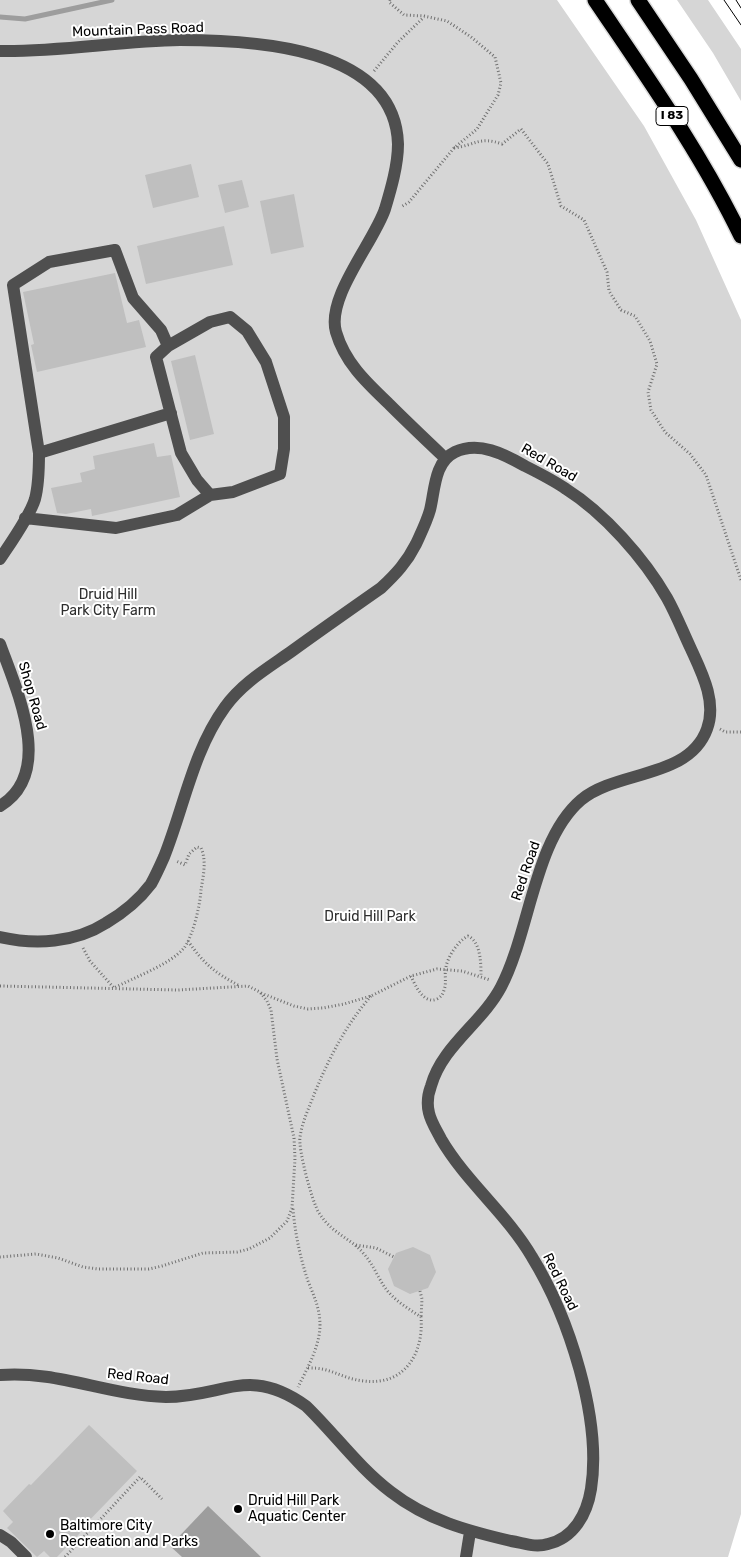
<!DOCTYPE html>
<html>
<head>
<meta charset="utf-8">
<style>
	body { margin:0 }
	canvas { display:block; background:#fff }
</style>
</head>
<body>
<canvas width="741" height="1557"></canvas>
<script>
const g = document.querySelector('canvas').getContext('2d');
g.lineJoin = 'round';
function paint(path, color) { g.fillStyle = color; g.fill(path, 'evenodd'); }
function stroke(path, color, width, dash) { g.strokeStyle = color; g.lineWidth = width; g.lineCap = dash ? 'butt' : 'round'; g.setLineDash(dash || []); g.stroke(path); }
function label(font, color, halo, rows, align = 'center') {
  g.font = font + ' Rubik,sans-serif'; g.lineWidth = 4; g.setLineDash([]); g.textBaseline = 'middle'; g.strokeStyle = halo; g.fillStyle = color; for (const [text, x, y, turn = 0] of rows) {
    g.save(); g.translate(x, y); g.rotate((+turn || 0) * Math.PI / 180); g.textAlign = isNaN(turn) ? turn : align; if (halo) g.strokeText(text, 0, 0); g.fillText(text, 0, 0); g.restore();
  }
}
const green = new Path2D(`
	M 0,0 L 557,0 L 644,126 L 696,220 L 741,320 L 741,1514 L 728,1557 L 0,1557 Z
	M 677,0 L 708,0 L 741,49 L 741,101 L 713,53 Z`);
const water = new Path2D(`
	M 208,1506 L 261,1557 L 182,1557 L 170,1546 Z`);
const stream = new Path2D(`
	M 0,17 L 25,19 L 112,0`);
const building = new Path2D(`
	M 191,164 L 199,197 L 153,208 L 145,175 Z
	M 242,180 L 249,207 L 225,213 L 218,185 Z
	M 294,194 L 304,247 L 271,254 L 260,201 Z
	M 224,226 L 233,265 L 146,284 L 137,246 Z
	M 115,273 L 127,323 L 139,320 L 146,347 L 37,372 L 31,345 L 34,344 L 23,292 Z
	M 195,355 L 214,434 L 190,440 L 171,361 Z
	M 154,443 L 157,457 L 171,455 L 180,497 L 92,516 L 91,509 L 66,514 L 57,513 L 51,488 L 82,482 L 80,473 L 95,469 L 93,456 Z
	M 413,1247 L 430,1255 L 436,1272 L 428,1288 L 410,1294 L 394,1286 L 388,1269 L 396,1253 Z
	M 89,1425 L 137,1471 L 79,1531 L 80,1533 L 57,1557 L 50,1557 L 44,1551 L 37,1557 L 7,1528 L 13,1522 L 3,1511 L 29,1484 L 31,1485 Z`);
const path = new Path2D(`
	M 390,0 L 389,2 L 404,15 L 424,16 L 447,21 L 471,37 L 495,57 L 501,83 L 498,95 L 477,129 L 454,148 L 409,202 L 401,207
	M 374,71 L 398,42 L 424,17
	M 454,148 C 476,145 479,136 502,144 L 521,129 L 548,164 L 561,206 L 584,220 L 607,272 L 609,291 L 621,310 L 635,316 L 650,341 L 657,364 L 648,392 L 651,410 L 665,432 L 690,454 L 706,475 L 741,580
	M 720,729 L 725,732 L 741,732
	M 188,941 C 204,964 215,973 240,986
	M 83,948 L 90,961 L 114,988 C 133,978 171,964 184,948 C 193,936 200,906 201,890 C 203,877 207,861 201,848 L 197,847 L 189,854 L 185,865 L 176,861
	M 411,976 C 415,985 424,1005 437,999 C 441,997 443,994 444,990 C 447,983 444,975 446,967 C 448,956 458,941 468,936 C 481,942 481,964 481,976
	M 0,986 L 178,990 L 248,986 L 260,992 L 267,1001 L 271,1010 L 277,1059 L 294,1138 L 295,1158 L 292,1208 L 287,1221 L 270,1238 L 249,1249 L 237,1252 L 203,1253 L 162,1266 L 149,1269 L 98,1269 L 83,1267 L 58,1258 L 36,1254 L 0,1257
	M 261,993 L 294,1006 L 308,1009 L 323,1008 L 344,1004 L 371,996 L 411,976 L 437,969 L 462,971 L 490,980
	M 293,1209 C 295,1233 300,1257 308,1281 C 314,1296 320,1309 320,1325 C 320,1346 307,1369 298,1387
	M 356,1245 L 376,1248 L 394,1257
	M 420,1291 L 422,1299 L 421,1317
	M 308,1368 C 331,1367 342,1379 364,1381 C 404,1386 424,1354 421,1317 C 409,1309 395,1301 386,1289 C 378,1278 373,1264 364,1254 C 350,1237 333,1235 319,1213 C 312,1202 298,1149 300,1137 C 302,1123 308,1110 313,1097 C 328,1060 345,1026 371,996
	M 65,1557 L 140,1477 L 162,1499`);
const minor = new Path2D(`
	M 0,51 C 60,52 120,41 180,40 C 252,40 395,46 398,144 C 398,165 391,189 385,209 C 374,242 326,297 336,332 C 345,363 367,383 389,404 C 407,422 426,440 445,458
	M 39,453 L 171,413
	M 25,518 L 116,528 L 177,515 L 210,495
	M 0,559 C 10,544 30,516 35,499 C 39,484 39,468 39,453 L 13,285 L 49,262 L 115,250 L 133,298 L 161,330 L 168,346 L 156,357 L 181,453 L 197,480 L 210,495 L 233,492 L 280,474 L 284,449 L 284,417 L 266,362 L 247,331 L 230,317 L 210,322 L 168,346
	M 0,644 C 17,691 55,773 0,806
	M 0,937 C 35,945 75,943 106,923 C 123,913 139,900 151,884 C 156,875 160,866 164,857 C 184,807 193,751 225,707 C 242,683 268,668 292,651 C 321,630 351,609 381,588 C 396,574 407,562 416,544 C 421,533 427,521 430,510 C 435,490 434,462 455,452 C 479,441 504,454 525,466 C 539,473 553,480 566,489 C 604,513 644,558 667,598 C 676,614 683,632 691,649 C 702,673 717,702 707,729 C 689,779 617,770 581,800 C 534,840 530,932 501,987 C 482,1023 442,1046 431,1086 C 428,1094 427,1105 429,1113 C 431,1122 437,1131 441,1139 C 466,1182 507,1214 532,1257 C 569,1317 602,1419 591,1489 C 587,1514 574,1538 548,1544 C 535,1548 524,1543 511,1541 C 468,1531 427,1520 391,1492 C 359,1468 335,1434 306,1406 C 249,1365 224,1397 166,1397 C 110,1396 56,1370 0,1375
	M 0,1535 L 11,1542 L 26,1557
	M 466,1557 L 470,1532`);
const highway = new Path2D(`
	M 595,0 C 647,77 701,153 741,236
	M 638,0 L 691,79 L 741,160`);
const tram = new Path2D(`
	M 724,0 L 741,25
	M 736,0 L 741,8`);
const markers = [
	[238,1509,5,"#000"],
	[50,1534,5,"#000"]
];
const shields = [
	[672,116,32]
];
const shieldNames = [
	["I 83",672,116]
];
const streetNames = [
	["Mountain Pass Road",138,30,-2],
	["Red Road",549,463,30],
	["Shop Road",32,696,74],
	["Red Road",526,871,-71],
	["Red Road",560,1282,64],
	["Red Road",138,1377,6]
];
const parkNames = [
	["Druid Hill",108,595],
	["Park City Farm",108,611],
	["Druid Hill Park",370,917]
];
const poiNames = [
	["Druid Hill Park",248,1501],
	["Aquatic Center",248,1517],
	["Baltimore City",60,1526],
	["Recreation and Parks",60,1542]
];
paint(green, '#d6d6d6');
paint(water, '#9d9d9d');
stroke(stream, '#9d9d9d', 5);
paint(building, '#bfbfbf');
stroke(highway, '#dbdbdb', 18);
stroke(path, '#717171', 3, [1, 2.5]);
stroke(minor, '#4f4f4f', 12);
stroke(highway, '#000', 15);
stroke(tram, '#000', 1);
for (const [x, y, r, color] of markers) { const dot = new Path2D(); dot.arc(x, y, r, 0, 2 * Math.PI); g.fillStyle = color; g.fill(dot); stroke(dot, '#fff', 2); }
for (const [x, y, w] of shields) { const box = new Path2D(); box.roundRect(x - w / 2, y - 9.5, w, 19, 4); g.fillStyle = '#fff'; g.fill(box); stroke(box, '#000', 1); }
label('bold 12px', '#000', null, shieldNames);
label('14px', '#000', '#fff', streetNames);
label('14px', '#2d2d2d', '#fff', parkNames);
label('14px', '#000', '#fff', poiNames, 'left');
</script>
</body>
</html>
